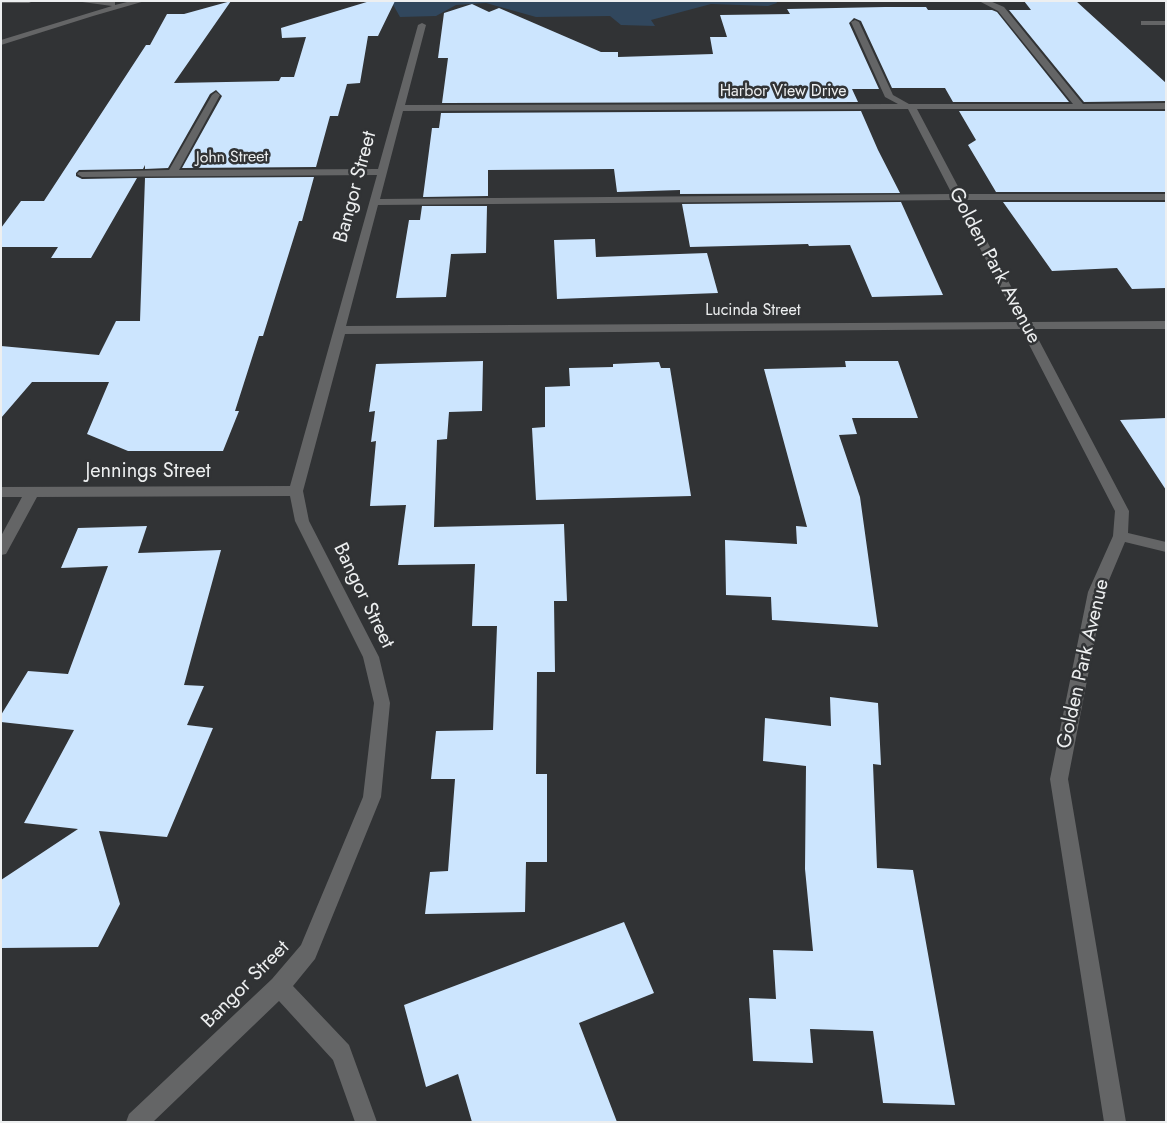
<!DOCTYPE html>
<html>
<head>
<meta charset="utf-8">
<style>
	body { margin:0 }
	#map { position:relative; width:1167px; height:1123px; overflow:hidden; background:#313335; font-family:Jost,sans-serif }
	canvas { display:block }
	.frame { position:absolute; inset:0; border:2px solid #edeff0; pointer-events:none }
</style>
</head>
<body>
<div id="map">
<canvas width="1167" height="1123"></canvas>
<div class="frame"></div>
</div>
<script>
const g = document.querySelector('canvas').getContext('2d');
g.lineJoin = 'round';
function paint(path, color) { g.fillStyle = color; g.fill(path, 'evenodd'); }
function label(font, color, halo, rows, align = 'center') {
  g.font = font + ' Jost,sans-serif'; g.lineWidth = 5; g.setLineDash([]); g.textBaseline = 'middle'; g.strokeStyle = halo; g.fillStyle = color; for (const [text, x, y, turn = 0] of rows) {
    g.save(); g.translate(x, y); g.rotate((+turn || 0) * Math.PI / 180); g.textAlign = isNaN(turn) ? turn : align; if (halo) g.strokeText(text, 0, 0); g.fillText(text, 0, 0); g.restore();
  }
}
const green = new Path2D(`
	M 391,1 L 776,1 L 777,3 L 768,6 L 711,4 L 651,20 L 655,26 L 621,25 L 610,16 L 536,17 L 486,3 L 456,5 L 436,16 L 400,17 Z`);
const building = new Path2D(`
	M 231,1 L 174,83 L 279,81 L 281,77 L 294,77 L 306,37 L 282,38 L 281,28 L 370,1 L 395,1 L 378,36 L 368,36 L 360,83 L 347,84 L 338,116 L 330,116 L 316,167 L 182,168 L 222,96 L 216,90 L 210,94 L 168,168 L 145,169 L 145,165 L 143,169 L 79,170 L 76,173 L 76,176 L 82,179 L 137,178 L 91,258 L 51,258 L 58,247 L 1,247 L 1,228 L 21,201 L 44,201 L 146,45 L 150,45 L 167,14 L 184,14 Z
	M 1024,1 L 1076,1 L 1166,83 L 1166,101 L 1084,102 L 1009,10 L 1031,10 Z
	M 472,4 L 489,12 L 499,8 L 601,52 L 618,52 L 618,57 L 713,54 L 710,37 L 727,37 L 720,15 L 790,14 L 787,9 L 885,7 L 926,7 L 928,10 L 992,10 L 997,12 L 1069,102 L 953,102 L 945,88 L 892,88 L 861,21 L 854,18 L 849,23 L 879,89 L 852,89 L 858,102 L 442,103 L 448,58 L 438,58 L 444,13 Z
	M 861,111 L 878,150 L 900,193 L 680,194 L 680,190 L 617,192 L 614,169 L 488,170 L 488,196 L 423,197 L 432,128 L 439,128 L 441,113 Z
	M 959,111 L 1166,111 L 1166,192 L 996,192 L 968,145 L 976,140 Z
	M 314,177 L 302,221 L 299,221 L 263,336 L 259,336 L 235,411 L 239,411 L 223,451 L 128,451 L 87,434 L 109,382 L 32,382 L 1,418 L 1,346 L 99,355 L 116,321 L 140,321 L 145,178 Z
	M 901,202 L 943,295 L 872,297 L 850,245 L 809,246 L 808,244 L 690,247 L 682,204 Z
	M 1003,202 L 1166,202 L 1166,288 L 1132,289 L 1117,268 L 1052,271 Z
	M 422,206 L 487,206 L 486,253 L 451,254 L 446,297 L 396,298 L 409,220 L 420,220 Z
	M 595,239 L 596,257 L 707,253 L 718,293 L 557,299 L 554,240 Z
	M 483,361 L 482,411 L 449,412 L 447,439 L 437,440 L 434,527 L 564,524 L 567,601 L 554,601 L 555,672 L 537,672 L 536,774 L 547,774 L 547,862 L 526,862 L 525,912 L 425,914 L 430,872 L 448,871 L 455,779 L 431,779 L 436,731 L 493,730 L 497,626 L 472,626 L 475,564 L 398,565 L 406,505 L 370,506 L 376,441 L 371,442 L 375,411 L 369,412 L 376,364 Z
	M 845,361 L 898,361 L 918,418 L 852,418 L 857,434 L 839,435 L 860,497 L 878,627 L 772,620 L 771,597 L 726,595 L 725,540 L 797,544 L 796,526 L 807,527 L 764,369 L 846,367 Z
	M 659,362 L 661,368 L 670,368 L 691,496 L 536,500 L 532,428 L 545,427 L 545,387 L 570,386 L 569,368 L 613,367 L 613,364 Z
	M 1166,418 L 1166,490 L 1120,420 Z
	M 147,526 L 138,553 L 221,550 L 184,685 L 204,686 L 187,725 L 213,728 L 167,837 L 99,831 L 120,904 L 98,947 L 1,948 L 1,880 L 78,829 L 24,823 L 74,730 L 1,722 L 1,715 L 28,671 L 68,674 L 108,566 L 61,568 L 78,528 Z
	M 830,697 L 878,703 L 881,765 L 873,764 L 877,868 L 913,870 L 955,1105 L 883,1103 L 873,1031 L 810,1029 L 813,1063 L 753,1061 L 749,998 L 776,999 L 773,950 L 813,951 L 805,869 L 806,766 L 763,761 L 765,718 L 831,726 Z
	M 624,922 L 654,993 L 579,1023 L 617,1122 L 472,1122 L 458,1074 L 426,1087 L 404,1005 Z`);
const minor = new Path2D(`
	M 1,1 L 33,1 L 29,3 L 1,3 Z
	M 75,1 L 112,2 L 115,2 L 115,5 L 131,1 L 145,1 L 93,16 L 1,45 L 1,40 L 112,6 Z
	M 979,1 L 990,1 L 1004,7 L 1083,104 L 1166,103 L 1166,109 L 917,109 L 962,194 L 1166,194 L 1166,200 L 965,200 L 1030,322 L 1166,321 L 1166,329 L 1033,329 L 1129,511 L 1128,533 L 1166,542 L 1166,552 L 1125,542 L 1104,592 L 1068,779 L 1126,1122 L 1104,1122 L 1050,779 L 1088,592 L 1113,536 L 1115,511 L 1021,329 L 345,334 L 303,491 L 309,521 L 379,657 L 390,703 L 381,797 L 315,959 L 293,986 L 349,1045 L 377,1122 L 355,1122 L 333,1060 L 279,1001 L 153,1122 L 126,1122 L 129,1114 L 272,979 L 301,945 L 363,797 L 374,703 L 363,657 L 295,521 L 290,496 L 37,497 L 6,554 L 1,555 L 1,536 L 22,497 L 1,497 L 1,487 L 290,486 L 377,175 L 82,177 L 77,174 L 79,172 L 169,170 L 212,95 L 216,92 L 220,95 L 179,170 L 378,169 L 418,25 L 422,23 L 426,25 L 405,105 L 898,104 L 885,97 L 851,22 L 855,20 L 859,22 L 893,95 L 909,104 L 1073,104 L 998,11 ZM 908,109 L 952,194 L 380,199 L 403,111 ZM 955,200 L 1018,322 L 346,326 L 378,205 Z
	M 1141,21 L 1166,21 L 1166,25 L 1141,25 Z`);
const farStreetnames = [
	["Harbor View Drive",783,92],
	["John Street",232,158,-1],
	["Lucinda Street",753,311]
];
const streetNames = [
	["Bangor Street",356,187,-75],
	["Golden Park Avenue",994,266,62],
	["Jennings Street",148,472],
	["Bangor Street",363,596,64],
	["Golden Park Avenue",1084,664,-77],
	["Bangor Street",246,985,-45]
];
paint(green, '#31475d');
paint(building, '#cce5fe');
paint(minor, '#646566');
label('16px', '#edeff0', '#313335', farStreetnames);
label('20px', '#edeff0', '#313335', streetNames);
</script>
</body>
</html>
